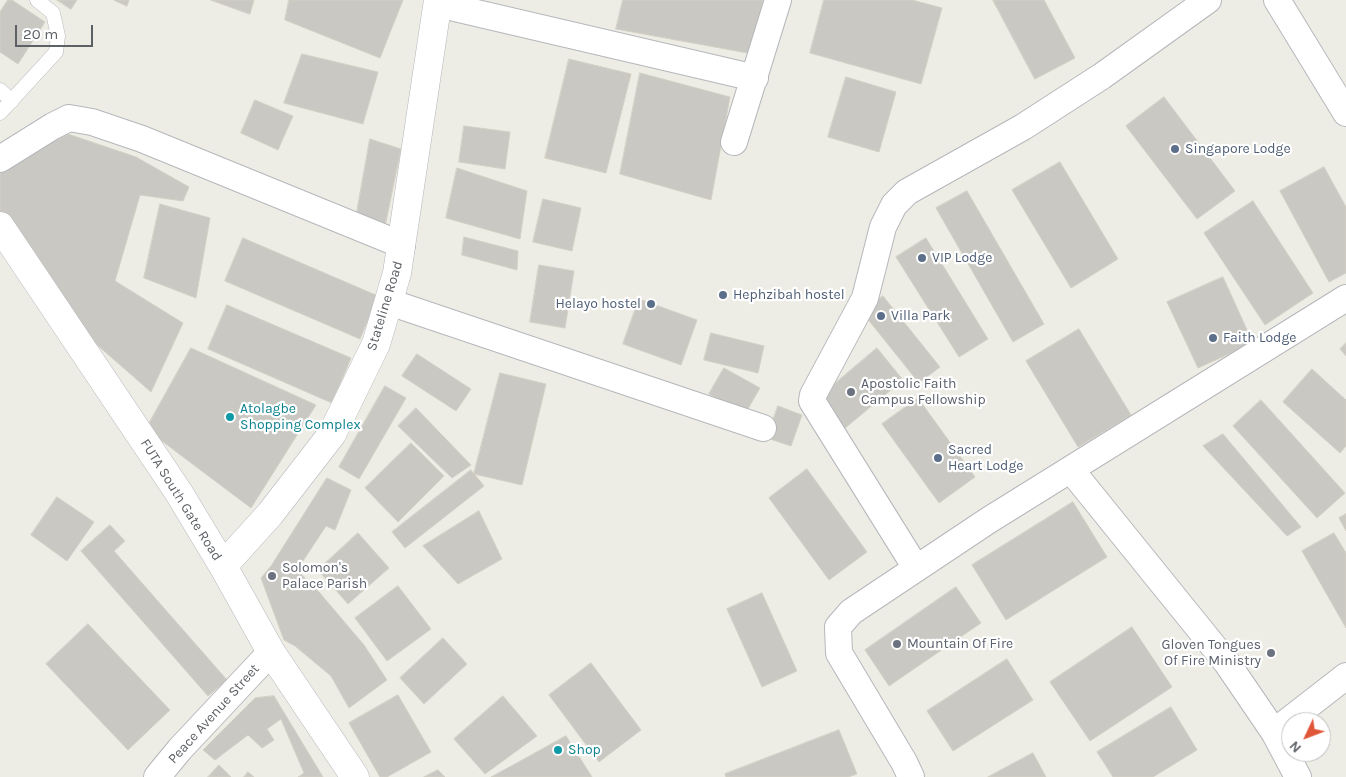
<!DOCTYPE html>
<html>
<head>
<meta charset="utf-8">
<style>
	body { margin:0 }
	#map { position:relative; width:1346px; height:777px; overflow:hidden; background:#eeede5; font-family:Karla,sans-serif }
	canvas { display:block }
	.north { position:absolute; left:1281px; top:712px; width:50px; height:50px; box-sizing:border-box; background:#fff; border:1px solid #bebfc1; border-radius:50%; rotate:227deg; font-size:14px; font-weight:700; line-height:20px; text-align:center; color:#5d6065 }
	.north::after { content:''; display:block; margin:auto; width:18px; height:22px; background:#e05639; clip-path:polygon(50% 0,100% 100%,50% 72%,0 100%) }
	.scale { position:absolute; left:15px; top:25px; width:78px; height:22px; box-sizing:border-box; border:2px solid #5d6065; border-top:0; padding-left:6px; font-size:15px; line-height:18px; white-space:nowrap; color:#5d6065; -webkit-text-stroke:4px #fff; paint-order:stroke }
</style>
</head>
<body>
<div id="map">
<canvas width="1346" height="777"></canvas>
<div class="north">N</div>
<div class="scale">20 m</div>
</div>
<script>
const g = document.querySelector('canvas').getContext('2d');
g.lineJoin = 'round';
function paint(path, color) { g.fillStyle = color; g.fill(path, 'evenodd'); }
function stroke(path, color, width, dash) { g.strokeStyle = color; g.lineWidth = width; g.lineCap = dash ? 'butt' : 'round'; g.setLineDash(dash || []); g.stroke(path); }
function label(font, color, halo, rows, align = 'center') {
  g.font = font + ' Karla,sans-serif'; g.lineWidth = 4.5; g.setLineDash([]); g.textBaseline = 'middle'; g.strokeStyle = halo; g.fillStyle = color; for (const [text, x, y, turn = 0] of rows) {
    g.save(); g.translate(x, y); g.rotate((+turn || 0) * Math.PI / 180); g.textAlign = isNaN(turn) ? turn : align; if (halo) g.strokeText(text, 0, 0); g.fillText(text, 0, 0); g.restore();
  }
}
const building = new Path2D(`
	M 8,0 L 12,0 L 45,22 L 18,64 L 0,52 L 0,12 Z
	M 57,0 L 77,0 L 71,9 Z
	M 114,0 L 129,0 L 127,6 Z
	M 211,0 L 254,0 L 250,14 Z
	M 289,0 L 403,0 L 380,58 L 285,20 Z
	M 623,0 L 763,0 L 753,54 L 616,29 Z
	M 824,0 L 912,0 L 942,8 L 921,84 L 810,53 Z
	M 993,0 L 1044,0 L 1075,58 L 1035,79 Z
	M 302,54 L 378,72 L 363,124 L 284,103 Z
	M 569,59 L 631,74 L 606,173 L 545,158 Z
	M 640,73 L 730,97 L 711,200 L 620,174 Z
	M 846,77 L 896,92 L 879,152 L 828,137 Z
	M 1164,97 L 1235,191 L 1197,219 L 1126,126 Z
	M 255,100 L 293,116 L 278,150 L 241,133 Z
	M 464,126 L 510,132 L 505,169 L 459,162 Z
	M 68,134 L 136,157 L 189,187 L 183,201 L 140,195 L 115,281 L 183,323 L 151,392 L 80,330 L 0,213 L 0,174 L 7,166 Z
	M 370,139 L 401,149 L 383,236 L 355,223 Z
	M 1060,162 L 1118,259 L 1071,288 L 1012,190 Z
	M 1324,167 L 1346,207 L 1346,273 L 1329,282 L 1280,191 Z
	M 457,168 L 527,191 L 520,239 L 446,218 Z
	M 967,191 L 1044,324 L 1013,342 L 936,208 Z
	M 543,199 L 581,208 L 572,251 L 533,242 Z
	M 1253,201 L 1313,293 L 1265,325 L 1204,233 Z
	M 160,204 L 210,218 L 196,298 L 144,278 Z
	M 464,237 L 518,251 L 517,270 L 462,255 Z
	M 243,238 L 378,296 L 360,339 L 225,281 Z
	M 926,238 L 988,339 L 959,357 L 896,257 Z
	M 539,265 L 574,271 L 565,328 L 530,322 Z
	M 1223,277 L 1253,343 L 1198,368 L 1167,302 Z
	M 883,296 L 940,367 L 919,383 L 862,312 Z
	M 639,299 L 697,320 L 681,365 L 623,344 Z
	M 227,305 L 351,358 L 332,403 L 208,349 Z
	M 1079,329 L 1131,415 L 1078,447 L 1026,361 Z
	M 711,333 L 764,346 L 758,373 L 704,360 Z
	M 1346,343 L 1346,356 L 1340,349 Z
	M 191,348 L 316,405 L 251,508 L 146,429 Z
	M 877,348 L 903,380 L 844,429 L 818,398 Z
	M 417,354 L 471,389 L 456,411 L 402,376 Z
	M 724,368 L 760,388 L 745,414 L 709,394 Z
	M 1312,369 L 1346,400 L 1346,446 L 1340,453 L 1283,402 Z
	M 500,373 L 546,384 L 522,485 L 474,474 Z
	M 385,386 L 406,398 L 359,479 L 339,467 Z
	M 918,398 L 975,477 L 939,503 L 882,424 Z
	M 1261,400 L 1345,493 L 1317,518 L 1233,426 Z
	M 778,406 L 802,415 L 791,446 L 767,438 Z
	M 416,408 L 471,465 L 452,478 L 398,426 Z
	M 1223,434 L 1301,527 L 1287,536 L 1203,446 Z
	M 411,443 L 444,476 L 398,522 L 365,488 Z
	M 807,469 L 867,552 L 829,580 L 769,498 Z
	M 471,470 L 484,486 L 405,548 L 392,532 Z
	M 327,478 L 351,490 L 335,530 L 326,526 L 297,570 L 319,592 L 364,645 L 387,680 L 349,708 L 331,676 L 295,646 L 284,640 L 261,578 L 271,566 Z
	M 57,497 L 94,522 L 67,561 L 31,535 Z
	M 1073,502 L 1107,557 L 1006,620 L 972,565 Z
	M 479,511 L 502,559 L 458,584 L 423,546 Z
	M 1346,514 L 1346,531 L 1339,518 Z
	M 110,525 L 125,541 L 114,551 L 227,680 L 208,696 L 81,551 Z
	M 358,533 L 389,568 L 348,604 L 318,570 Z
	M 1334,533 L 1346,553 L 1346,628 L 1302,551 Z
	M 398,586 L 431,629 L 387,661 L 355,618 Z
	M 956,587 L 981,623 L 889,686 L 865,650 Z
	M 762,593 L 797,671 L 762,687 L 727,609 Z
	M 88,624 L 170,710 L 128,750 L 46,664 Z
	M 1132,627 L 1172,687 L 1090,741 L 1050,682 Z
	M 443,638 L 467,664 L 424,704 L 400,678 Z
	M 1007,659 L 1033,700 L 953,751 L 927,711 Z
	M 591,663 L 641,730 L 599,762 L 549,695 Z
	M 398,695 L 431,752 L 387,777 L 380,777 L 349,723 Z
	M 274,696 L 323,777 L 298,777 L 304,773 L 281,719 L 267,729 L 274,740 L 262,748 L 248,735 L 215,760 L 203,750 L 255,698 Z
	M 503,696 L 537,736 L 485,774 L 454,739 Z
	M 1171,707 L 1197,750 L 1153,777 L 1113,777 L 1097,752 Z
	M 839,730 L 857,774 L 848,777 L 726,777 L 725,774 Z
	M 566,736 L 592,777 L 491,777 L 515,764 Z
	M 1033,753 L 1046,777 L 988,777 Z
	M 219,765 L 231,777 L 208,777 Z
	M 438,770 L 445,777 L 424,777 Z
	M 248,772 L 254,777 L 244,777 Z`);
const lane = new Path2D(`
	M 0,90 L 12,101
	M 0,113 L 56,52 L 58,36 L 53,13 L 37,0`);
const street = new Path2D(`
	M 1277,0 L 1346,113
	M 438,4 L 755,78
	M 734,142 L 778,0
	M 0,159 L 53,126 L 69,118 L 92,122 L 142,139 L 402,245
	M 389,302 L 763,428
	M 1071,470 L 1227,663 L 1274,732 L 1298,777
	M 916,568 L 812,401 L 813,395 L 865,298 L 883,227 L 894,205 L 907,192 L 1023,127 L 1102,76 L 1208,0
	M 1274,732 L 1346,676
	M 157,777 L 180,749 L 271,652
	M 911,777 L 904,762 L 839,653 L 838,627 L 851,612 L 989,520 L 1346,298`);
const secondary = new Path2D(`
	M 0,226 L 179,493 L 223,566 L 271,652 L 355,777
	M 223,566 L 270,514 L 332,434 L 376,344 L 397,273 L 438,0`);
const markers = [
	[1175,149,5,"#5c6f8a"],
	[922,258,5,"#5c6f8a"],
	[723,295,5,"#5c6f8a"],
	[651,304,5,"#5c6f8a"],
	[881,316,5,"#5c6f8a"],
	[1213,338,5,"#5c6f8a"],
	[851,392,5,"#6b7280"],
	[230,417,5,"#0f9aa8"],
	[938,458,5,"#5c6f8a"],
	[272,576,5,"#6b7280"],
	[897,644,5,"#6b7280"],
	[1271,653,5,"#6b7280"],
	[558,750,5,"#0f9aa8"]
];
const serviceNames = [
	["Singapore Lodge",1185,149],
	["VIP Lodge",932,258],
	["Hephzibah hostel",733,295],
	["Helayo hostel",641,304,"right"],
	["Villa Park",891,316],
	["Faith Lodge",1223,338],
	["Sacred",948,450],
	["Heart Lodge",948,466]
];
const streetNames = [
	["Stateline Road",385,306,-73],
	["FUTA South Gate Road",181,500,58],
	["Peace Avenue Street",214,714,-48]
];
const worshipNames = [
	["Apostolic Faith",861,384],
	["Campus Fellowship",861,400],
	["Solomon's",282,568],
	["Palace Parish",282,584],
	["Mountain Of Fire",907,644],
	["Gloven Tongues",1261,645,"right"],
	["Of Fire Ministry",1261,661,"right"]
];
const cultureNames = [
	["Atolagbe",240,409],
	["Shopping Complex",240,425],
	["Shop",568,750]
];
paint(building, '#cac8c2');
stroke(building, '#d3d0c4', 1);
stroke(lane, '#b5b7bb', 15);
stroke(street, '#b5b7bb', 28);
stroke(secondary, '#b4b7bc', 29);
stroke(lane, '#fff', 14);
stroke(street, '#fff', 26);
stroke(secondary, '#fff', 28);
for (const [x, y, r, color] of markers) { const dot = new Path2D(); dot.arc(x, y, r, 0, 2 * Math.PI); g.fillStyle = color; g.fill(dot); stroke(dot, '#fff', 2); }
label('14px', '#4e5e75', '#fff', serviceNames, 'left');
label('14px', '#5d6065', '#fff', streetNames);
label('14px', '#5b616d', '#fff', worshipNames, 'left');
label('14px', '#0d838f', '#fff', cultureNames, 'left');
</script>
</body>
</html>
